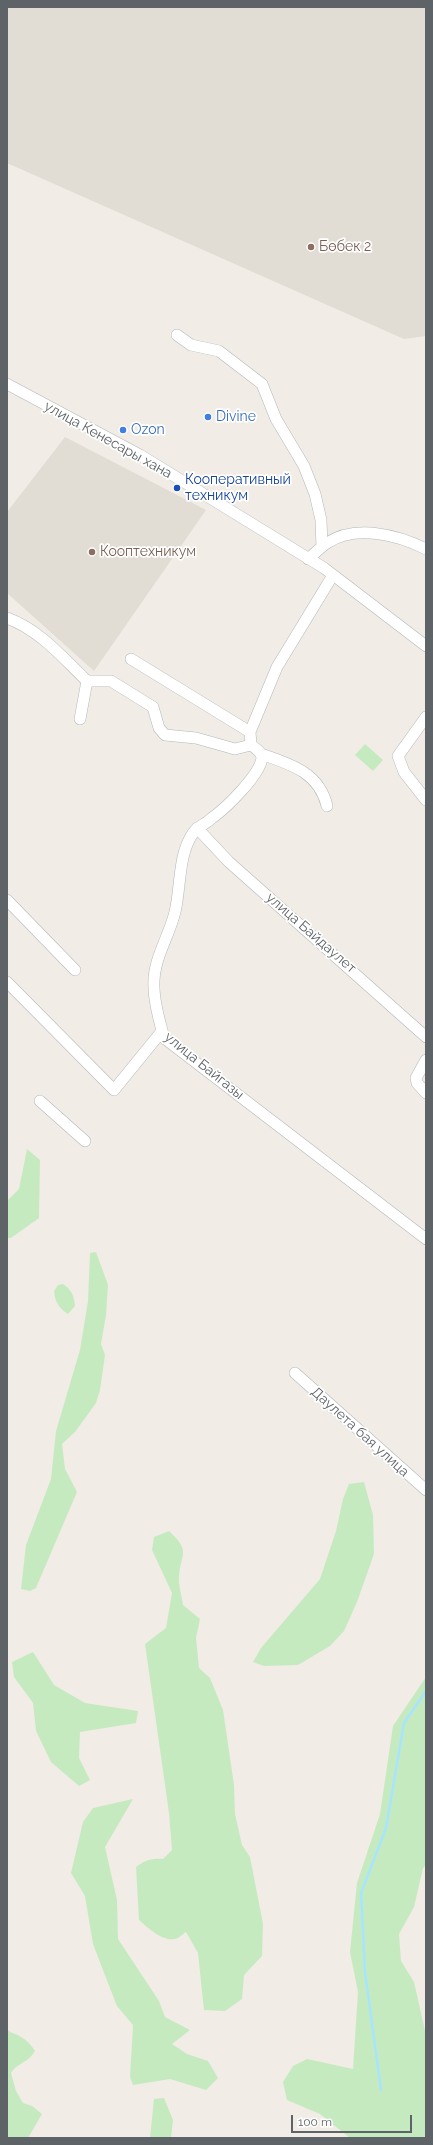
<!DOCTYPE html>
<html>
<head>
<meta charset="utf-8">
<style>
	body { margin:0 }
	#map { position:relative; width:433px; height:2145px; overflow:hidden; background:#f1ece5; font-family:Raleway,sans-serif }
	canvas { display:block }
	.frame { position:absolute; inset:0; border:8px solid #5d6367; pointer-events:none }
	.scale { position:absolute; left:291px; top:2115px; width:121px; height:18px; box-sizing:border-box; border:2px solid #5d6367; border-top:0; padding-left:5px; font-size:12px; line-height:14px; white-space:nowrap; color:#5d6367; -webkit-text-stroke:3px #fff; paint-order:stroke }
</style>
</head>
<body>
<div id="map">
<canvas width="433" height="2145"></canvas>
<div class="frame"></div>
<div class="scale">100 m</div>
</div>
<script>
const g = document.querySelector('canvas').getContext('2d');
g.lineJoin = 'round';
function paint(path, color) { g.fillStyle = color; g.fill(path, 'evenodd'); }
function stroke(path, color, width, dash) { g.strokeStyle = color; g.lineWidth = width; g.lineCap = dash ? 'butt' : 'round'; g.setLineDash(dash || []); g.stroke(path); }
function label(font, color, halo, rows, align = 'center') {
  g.font = font + ' Raleway,sans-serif'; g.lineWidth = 3.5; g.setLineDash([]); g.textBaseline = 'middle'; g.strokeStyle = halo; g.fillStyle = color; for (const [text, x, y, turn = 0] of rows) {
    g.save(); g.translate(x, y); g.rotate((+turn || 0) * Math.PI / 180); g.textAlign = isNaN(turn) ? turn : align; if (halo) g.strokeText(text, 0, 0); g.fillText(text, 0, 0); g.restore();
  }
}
const education = new Path2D(`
	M 7,7 L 426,7 L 426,336 L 404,339 L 7,163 Z
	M 65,437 L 206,510 L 94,671 L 7,593 L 7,512 Z`);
const green = new Path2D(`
	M 365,744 L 383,760 L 373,771 L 355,755 Z
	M 27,1149 L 40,1160 L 39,1218 L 11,1238 L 7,1238 L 7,1201 L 19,1189 Z
	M 96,1252 L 108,1285 L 106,1315 L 101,1344 L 105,1355 L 100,1390 L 96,1403 L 75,1432 L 62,1444 L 65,1469 L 77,1492 L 36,1588 L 30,1591 L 21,1589 L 26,1545 L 51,1479 L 56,1431 L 80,1350 L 88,1301 L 90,1253 Z
	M 63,1284 C 72,1290 74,1296 75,1306 L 68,1314 C 59,1308 55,1302 54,1291 L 58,1285 Z
	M 364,1482 L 373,1515 L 374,1554 L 357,1602 L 344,1631 L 330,1646 L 298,1665 L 264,1666 L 253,1662 L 261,1648 L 320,1579 L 336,1531 L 343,1499 L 349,1484 Z
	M 169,1531 C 193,1553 179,1554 179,1580 C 179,1588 182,1597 183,1605 L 200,1619 L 196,1638 L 199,1668 L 210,1678 L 223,1710 L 234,1785 L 235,1814 L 242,1845 L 250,1857 L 263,1924 L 262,1956 L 244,1975 L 242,1999 L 225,2011 L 204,2010 L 198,1953 L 186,1932 C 184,1933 181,1936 178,1938 C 165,1944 148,1928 139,1920 L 136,1867 C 145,1860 152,1858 163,1859 L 172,1850 L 169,1813 L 145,1644 L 166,1628 L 172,1593 L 152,1550 L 154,1537 Z
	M 33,1652 L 54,1685 L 85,1703 L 138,1711 L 136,1723 L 80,1732 L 79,1758 L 90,1780 L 79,1786 L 51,1762 L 36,1731 L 33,1703 L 14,1677 L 12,1662 Z
	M 426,1677 L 426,1865 L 423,1868 L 414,1907 L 399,1934 L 401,1961 L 414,1982 L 426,2035 L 426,2138 L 350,2138 L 320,2114 L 287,2100 L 283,2082 L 293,2066 L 307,2059 L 353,2069 L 358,1992 L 350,1952 L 357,1883 L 380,1814 L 393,1726 Z
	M 133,1799 L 105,1847 L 117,1900 L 118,1939 L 159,2001 L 165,2017 L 190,2030 L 172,2044 L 187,2054 L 208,2061 L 218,2078 L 206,2090 L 170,2079 L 133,2085 L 130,2077 L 133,2025 L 117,2006 L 106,1978 L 93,1944 L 85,1896 L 71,1873 L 83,1822 L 93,1808 Z
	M 7,2029 C 11,2034 16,2033 21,2037 C 27,2040 31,2045 35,2051 C 27,2064 18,2062 11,2073 L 16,2091 L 23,2103 L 32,2106 L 42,2114 L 28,2138 L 7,2138 Z
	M 164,2098 L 173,2120 L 171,2138 L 150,2138 L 154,2099 Z`);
const stream = new Path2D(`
	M 381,2090 L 365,1972 L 361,1893 L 386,1828 L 404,1723 L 426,1691`);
const minor = new Path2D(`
	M 177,335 L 191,345 L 219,351 L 262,384 L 276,419 L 304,466 L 315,494 L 321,520 L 322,547
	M 7,384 L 140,455 L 324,568 L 426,646
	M 308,559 C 315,553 321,547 327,543 C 356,524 398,535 426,549
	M 333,575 L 277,667 L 250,732 L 251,745 C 255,748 262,752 262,758 C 260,775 226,808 212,818 C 206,824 198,826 193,833 C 178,855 181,886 175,912 C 169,937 152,961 154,987 C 154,1004 160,1022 164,1038 L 426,1239
	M 7,618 C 40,630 63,658 87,681 L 80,719
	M 131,659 L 250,732
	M 87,681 L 111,681 L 153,707 L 159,728 L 165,735 L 196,738 L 235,749 L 251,745
	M 426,717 L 398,756 L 404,772 L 426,800
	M 261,754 C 290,764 319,772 327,806
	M 197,828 L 229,862 L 426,1037
	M 7,900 L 75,970
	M 7,982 L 114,1090 L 162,1031
	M 426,1060 L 416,1078 L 417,1083 L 426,1093
	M 40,1101 L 85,1141
	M 295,1373 L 426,1490`);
const markers = [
	[311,247,4,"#8d6e63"],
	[208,417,4,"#3f7fe0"],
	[123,430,4,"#3f7fe0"],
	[177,488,4,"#1a4fb4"],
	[92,552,4,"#8d6e63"]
];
const educationNames = [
	["Бөбек 2",319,247],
	["Кооптехникум",100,552]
];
const shopNames = [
	["Divine",216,417],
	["Ozon",131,430]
];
const streetNames = [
	["улица Кенесары хана",108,440,29],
	["улица Байдаулет",311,933,41],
	["улица Байгазы",204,1066,39],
	["Даулета бая улица",360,1432,42]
];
const transitNames = [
	["Кооперативный",185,480],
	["техникум",185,496]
];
paint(education, '#e1dcd4');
paint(green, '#c6eac0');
stroke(stream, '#a7e5ff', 2.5);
stroke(minor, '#b3b7bb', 12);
stroke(minor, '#fff', 11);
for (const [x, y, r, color] of markers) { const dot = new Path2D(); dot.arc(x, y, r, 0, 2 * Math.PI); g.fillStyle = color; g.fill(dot); stroke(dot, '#fff', 1.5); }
label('14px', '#785e54', '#fff', educationNames, 'left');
label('14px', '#366cbe', '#fff', shopNames, 'left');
label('14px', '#5d6367', '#fff', streetNames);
label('14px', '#164399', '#fff', transitNames, 'left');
</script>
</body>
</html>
